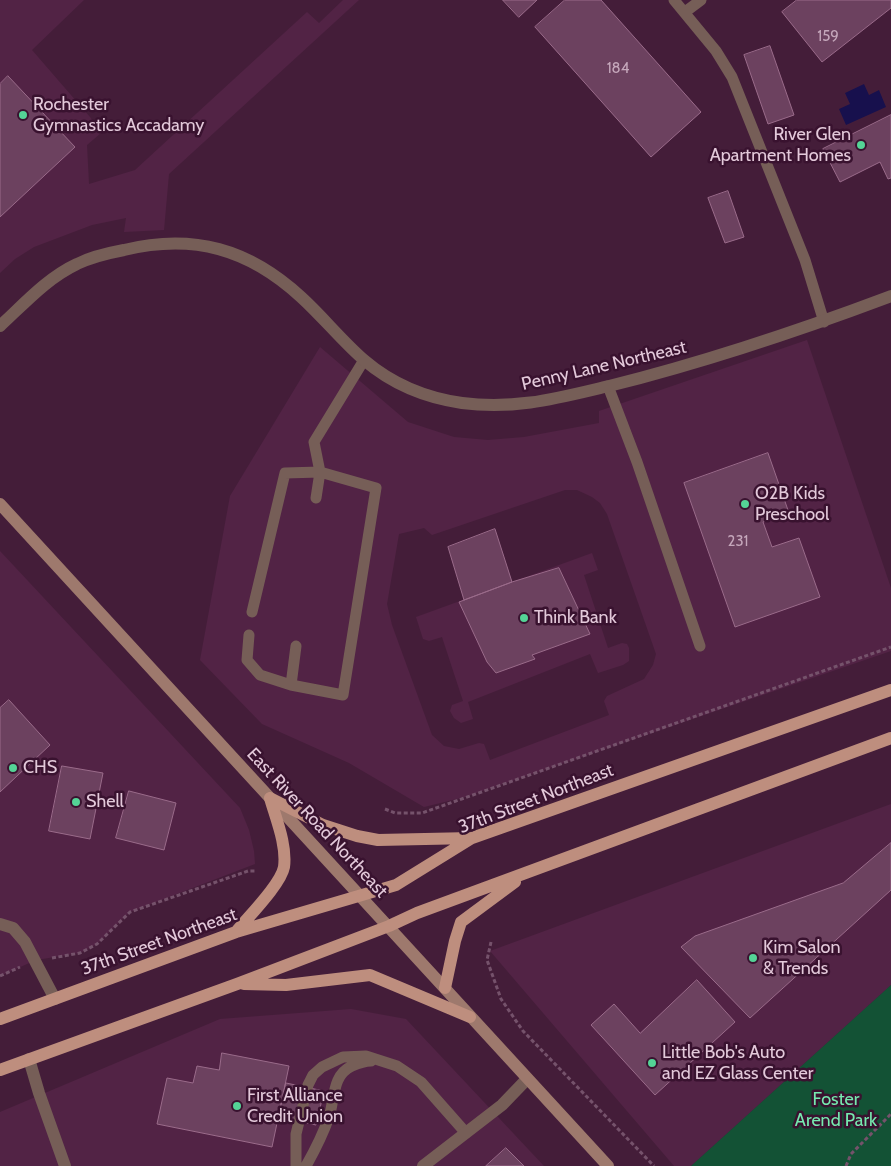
<!DOCTYPE html>
<html>
<head>
<meta charset="utf-8">
<style>
	body { margin:0 }
	canvas { display:block; background:#441d39 }
</style>
</head>
<body>
<canvas width="891" height="1166"></canvas>
<script>
const g = document.querySelector('canvas').getContext('2d');
g.lineJoin = 'round';
function paint(path, color) { g.fillStyle = color; g.fill(path, 'evenodd'); }
function stroke(path, color, width, dash) { g.strokeStyle = color; g.lineWidth = width; g.lineCap = dash ? 'butt' : 'round'; g.setLineDash(dash || []); g.stroke(path); }
function label(font, color, halo, rows, align = 'center') {
  g.font = font + ' Cabin,sans-serif'; g.lineWidth = 5; g.setLineDash([]); g.textBaseline = 'middle'; g.strokeStyle = halo; g.fillStyle = color; for (const [text, x, y, turn = 0] of rows) {
    g.save(); g.translate(x, y); g.rotate((+turn || 0) * Math.PI / 180); g.textAlign = isNaN(turn) ? turn : align; if (halo) g.strokeText(text, 0, 0); g.fillText(text, 0, 0); g.restore();
  }
}
const built = new Path2D(`
	M 0,0 L 84,0 L 32,50 L 90,117 L 101,133 L 87,145 L 89,184 L 135,170 L 307,12 L 319,23 L 343,0 L 359,0 L 169,174 L 164,230 L 124,232 L 126,218 L 92,225 L 34,247 L 15,259 L 0,273 L 0,217 L 75,147 L 8,76 L 0,84 Z
	M 807,340 L 891,588 L 891,651 L 465,797 L 424,807 L 349,763 L 262,724 L 200,660 L 230,496 L 320,347 L 408,422 L 454,437 L 488,440 L 524,437 L 599,423 L 599,411 ZM 565,490 L 577,490 L 592,497 L 600,503 L 607,514 L 656,654 L 653,665 L 644,679 L 607,696 L 604,701 L 609,715 L 490,760 L 484,744 L 479,743 L 459,749 L 444,746 L 432,735 L 392,625 L 387,604 L 399,534 L 424,528 L 432,535 Z
	M 0,551 L 240,808 L 249,830 L 254,851 L 255,864 L 130,912 L 97,944 L 80,953 L 36,960 L 0,976 Z
	M 592,553 L 598,570 L 584,575 L 608,648 L 622,643 L 627,644 L 629,648 L 629,661 L 623,665 L 598,673 L 590,654 L 468,702 L 473,719 L 461,723 L 454,718 L 450,711 L 452,705 L 463,701 L 442,637 L 429,641 L 423,639 L 416,617 Z
	M 891,804 L 891,985 L 691,1166 L 674,1166 L 490,951 Z
	M 351,1009 L 406,1019 L 544,1166 L 0,1166 L 0,1112 L 220,1019 Z`);
const green = new Path2D(`
	M 891,985 L 891,1166 L 691,1166 Z`);
const water = new Path2D(`
	M 864,84 L 869,95 L 879,90 L 886,107 L 846,125 L 839,109 L 850,104 L 845,93 Z`);
const building = new Path2D(`
	M 503,0 L 537,0 L 519,17 Z
	M 565,0 L 601,0 L 701,112 L 651,157 L 535,27 Z
	M 797,0 L 891,0 L 891,8 L 822,62 L 782,12 Z
	M 770,46 L 794,115 L 768,124 L 744,55 Z
	M 8,76 L 75,147 L 0,217 L 0,84 Z
	M 891,115 L 891,178 L 888,179 L 880,162 L 840,182 L 823,149 Z
	M 728,191 L 744,237 L 725,243 L 708,198 Z
	M 768,453 L 789,513 L 763,522 L 772,547 L 799,538 L 820,597 L 735,627 L 684,483 Z
	M 495,529 L 512,582 L 464,600 L 448,547 Z
	M 559,568 L 590,634 L 532,655 L 535,659 L 496,673 L 487,662 L 459,602 L 512,582 Z
	M 9,700 L 50,745 L 0,792 L 0,708 Z
	M 62,766 L 103,773 L 90,839 L 49,831 Z
	M 129,791 L 176,803 L 164,850 L 116,838 Z
	M 891,843 L 891,890 L 750,1018 L 681,947 L 695,936 L 843,883 Z
	M 697,980 L 735,1022 L 655,1095 L 591,1025 L 614,1004 L 640,1033 Z
	M 222,1053 L 289,1066 L 272,1147 L 157,1124 L 167,1078 L 193,1083 L 197,1066 L 219,1070 Z
	M 286,1083 L 324,1091 L 316,1125 L 279,1117 Z
	M 506,1148 L 524,1166 L 486,1166 Z`);
const path = new Path2D(`
	M 385,809 L 395,813 L 422,813 L 891,647
	M 491,942 L 487,960 L 501,999 L 523,1031 L 654,1166
	M 52,958 L 80,953 L 97,944 L 130,912 L 248,871 L 256,871
	M 0,976 L 20,967
	M 846,1166 L 851,1154 L 891,1114`);
const lane = new Path2D(`
	M 674,0 L 716,51 L 732,77 L 805,260 L 824,322
	M 685,12 L 701,0
	M 608,386 L 637,462 L 700,646
	M 316,498 L 320,472 L 314,442 L 364,360
	M 249,635 L 247,660 L 260,675 L 291,685 L 343,695 L 376,488 L 320,472 L 285,473 L 252,612
	M 291,685 L 296,646
	M 296,1166 L 296,1134 L 308,1085 L 313,1075 L 322,1067 L 343,1057 L 366,1056 L 397,1066 L 421,1082 L 466,1133
	M 306,1166 C 315,1150 323,1134 329,1117 C 335,1098 332,1075 352,1066 C 359,1063 364,1061 371,1061`);
const street = new Path2D(`
	M 0,326 C 24,304 47,278 77,264 C 91,257 108,253 124,250 C 193,233 249,249 301,297 C 323,317 342,341 364,360 C 392,384 427,398 462,403 C 516,410 558,398 609,386 C 705,362 798,331 891,296
	M 0,924 L 13,928 L 25,942 L 55,999
	M 29,1059 L 39,1093 L 65,1166
	M 423,1166 L 502,1105 L 527,1079`);
const secondary = new Path2D(`
	M 0,504 L 608,1166`);
const primary = new Path2D(`
	M 270,798 L 323,825 L 357,836 L 378,840 L 472,838
	M 236,932 C 248,917 281,884 284,867 C 287,845 276,819 270,798
	M 244,984 L 286,985 L 370,975 L 470,1017
	M 445,988 L 455,941 L 461,922 L 515,882
	M 0,1019 L 236,932 L 396,885 L 472,838 L 891,690
	M 0,1070 L 237,984 L 389,926 L 417,913 L 891,738`);
const markers = [
	[23,115,5,"#54d396"],
	[861,145,5,"#54d396"],
	[745,504,5,"#54d396"],
	[524,618,5,"#54d396"],
	[13,768,5,"#54d396"],
	[76,802,5,"#54d396"],
	[753,958,5,"#54d396"],
	[652,1063,5,"#54d396"],
	[237,1106,5,"#54d396"]
];
const numberNames = [
	["159",828,37],
	["184",618,69],
	["231",738,542]
];
const poiNames = [
	["Rochester",33,105],
	["Gymnastics Accadamy",33,126],
	["River Glen",851,135,"right"],
	["Apartment Homes",851,156,"right"],
	["O2B Kids",755,494],
	["Preschool",755,515],
	["Think Bank",534,618],
	["CHS",23,768],
	["Shell",86,802],
	["Kim Salon",763,948],
	["& Trends",763,969],
	["Little Bob's Auto",662,1053],
	["and EZ Glass Center",662,1074],
	["First Alliance",247,1096],
	["Credit Union",247,1117]
];
const streetNames = [
	["Penny Lane Northeast",604,366,-13],
	["37th Street Northeast",536,799,-21],
	["East River Road Northeast",317,823,47],
	["37th Street Northeast",159,942,-20]
];
const parkNames = [
	["Foster",836,1100],
	["Arend Park",836,1121]
];
paint(built, '#522345');
paint(green, '#135235');
paint(water, '#17104d');
paint(building, '#6c415f');
stroke(building, '#9a6b8a', 1);
stroke(path, '#75526b', 3, [4, 2.5]);
stroke(lane, '#765e57', 11);
stroke(street, '#765e57', 12);
stroke(secondary, '#9e796d', 12);
stroke(primary, '#be8e7e', 12);
for (const [x, y, r, color] of markers) { const dot = new Path2D(); dot.arc(x, y, r, 0, 2 * Math.PI); g.fillStyle = color; g.fill(dot); stroke(dot, '#39122f', 2); }
label('15px', '#c5a7bb', null, numberNames);
label('18px', '#e3c9da', '#39122f', poiNames, 'left');
label('18px', '#e3c9da', '#39122f', streetNames);
label('18px', '#76eaaf', '#39122f', parkNames);
</script>
</body>
</html>
